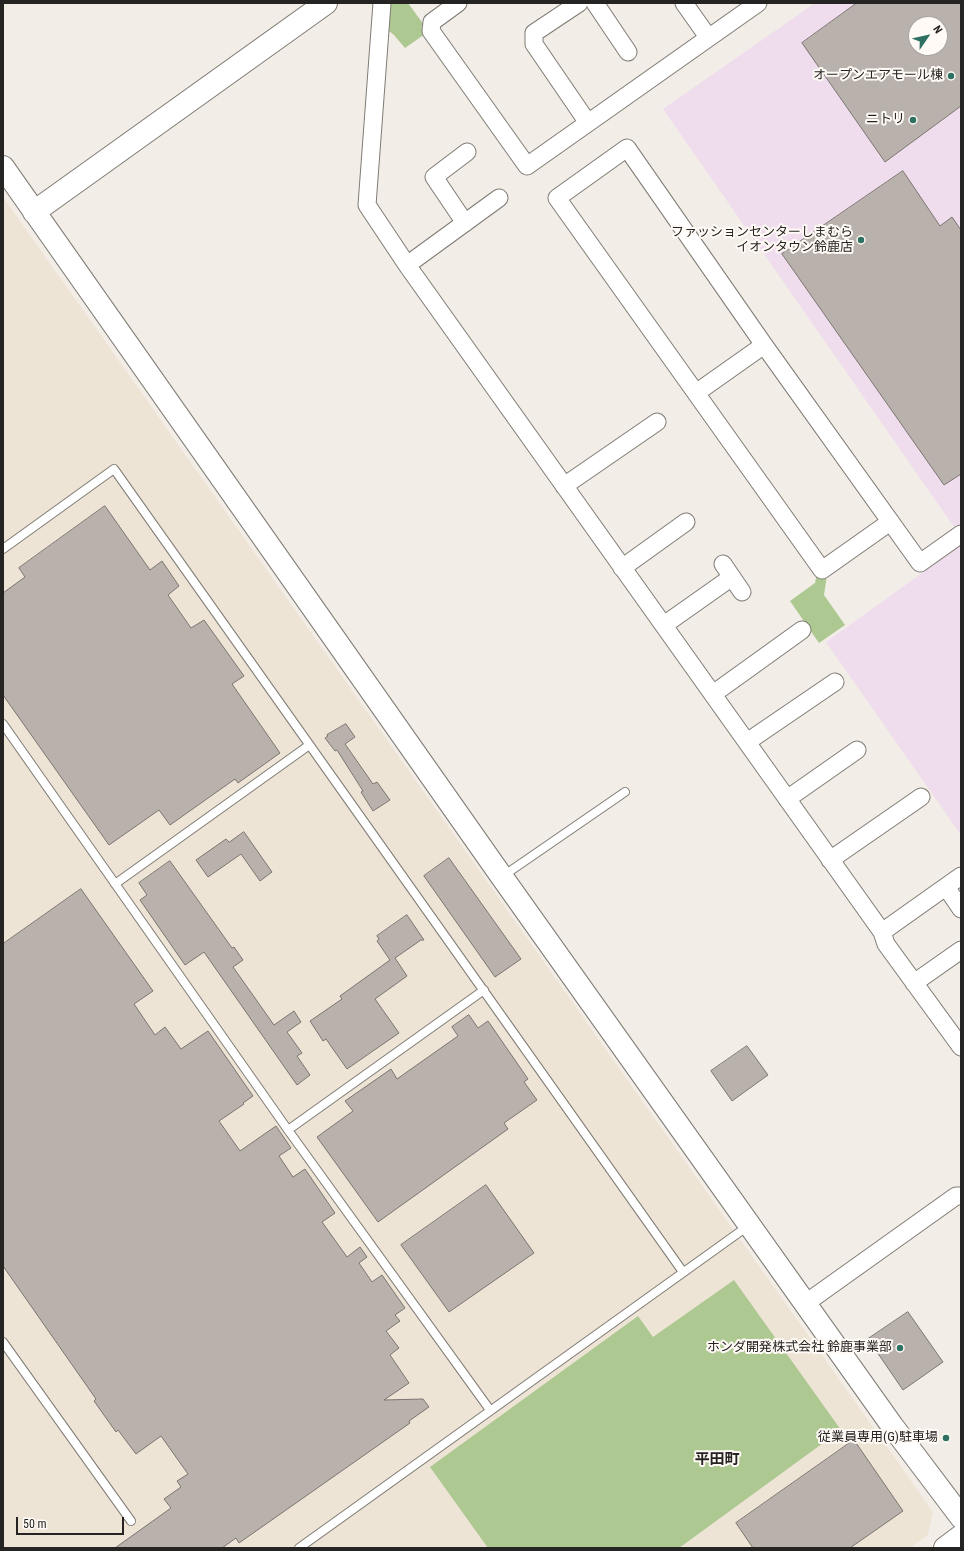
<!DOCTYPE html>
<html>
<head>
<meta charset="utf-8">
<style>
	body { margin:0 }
	#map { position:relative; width:964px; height:1551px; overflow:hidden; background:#f2ede6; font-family:"Roboto Condensed",sans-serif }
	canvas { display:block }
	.frame { position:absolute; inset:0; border:4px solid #262422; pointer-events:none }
	.north { position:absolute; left:908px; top:16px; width:40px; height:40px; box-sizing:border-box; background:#fffaf5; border:1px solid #a8a4a1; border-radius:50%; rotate:56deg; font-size:11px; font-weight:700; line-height:16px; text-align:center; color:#262422 }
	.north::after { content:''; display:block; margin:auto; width:14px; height:18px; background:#2e7162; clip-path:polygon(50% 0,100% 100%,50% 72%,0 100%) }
	.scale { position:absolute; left:16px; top:1517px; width:108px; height:18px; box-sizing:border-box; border:2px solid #262422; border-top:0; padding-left:5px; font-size:12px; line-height:14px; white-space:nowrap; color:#262422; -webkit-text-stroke:3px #fffaf5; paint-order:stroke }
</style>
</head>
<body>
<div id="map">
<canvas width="964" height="1551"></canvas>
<div class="frame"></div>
<div class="north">N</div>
<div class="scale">50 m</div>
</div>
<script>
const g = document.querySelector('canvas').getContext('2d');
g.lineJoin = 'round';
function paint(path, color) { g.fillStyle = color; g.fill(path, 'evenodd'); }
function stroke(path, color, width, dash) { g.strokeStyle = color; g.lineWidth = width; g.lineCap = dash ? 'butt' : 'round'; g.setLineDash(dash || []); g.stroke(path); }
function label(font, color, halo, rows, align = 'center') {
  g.font = font + ' "Roboto Condensed","Noto Sans JP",sans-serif'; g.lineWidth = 4; g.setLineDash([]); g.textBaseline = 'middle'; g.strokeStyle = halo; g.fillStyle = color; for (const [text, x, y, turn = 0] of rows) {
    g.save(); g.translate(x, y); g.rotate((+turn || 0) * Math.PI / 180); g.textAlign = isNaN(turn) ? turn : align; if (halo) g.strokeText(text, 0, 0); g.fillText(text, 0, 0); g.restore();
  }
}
const commercial = new Path2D(`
	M 815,3 L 961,3 L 961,537 L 663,109 ZM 916,24 L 940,24 L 940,48 L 916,48 Z
	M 961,545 L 961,835 L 826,642 Z`);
const built = new Path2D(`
	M 3,197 L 933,1512 L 928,1535 L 910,1548 L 3,1548 Z`);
const green = new Path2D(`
	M 387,3 L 408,3 L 424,25 L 421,27 L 425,34 L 405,48 L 394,35 L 385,28 Z
	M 817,573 L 827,575 L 824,595 L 845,625 L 819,643 L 790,601 L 815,583 Z
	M 734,1280 L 841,1430 L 679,1548 L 488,1548 L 430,1467 L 638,1316 L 653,1337 Z`);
const building = new Path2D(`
	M 857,3 L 961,3 L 961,106 L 885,162 L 802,43 ZM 916,24 L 940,24 L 940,48 L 916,48 Z
	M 903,171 L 940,226 L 952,217 L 961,230 L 961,474 L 944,485 L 782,254 Z
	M 105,506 L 150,570 L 162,561 L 179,586 L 168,595 L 191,628 L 204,620 L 244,676 L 232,684 L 280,753 L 238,783 L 235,779 L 170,825 L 159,810 L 109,845 L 3,695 L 3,593 L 25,577 L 19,568 Z
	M 346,724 L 355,737 L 345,744 L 373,784 L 377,782 L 390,800 L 373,811 L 361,792 L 363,791 L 337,750 L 335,751 L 325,738 L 328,736 L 327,735 Z
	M 244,832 L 272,872 L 260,881 L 241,854 L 208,877 L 196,860 L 226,839 L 229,842 Z
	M 449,858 L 521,959 L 495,977 L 424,876 Z
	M 170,861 L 232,948 L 234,947 L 243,960 L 233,967 L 274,1025 L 294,1011 L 301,1022 L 287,1032 L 302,1053 L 297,1056 L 310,1075 L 297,1085 L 204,952 L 185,965 L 140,900 L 147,895 L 139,883 Z
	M 81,889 L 153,991 L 134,1004 L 155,1035 L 165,1027 L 181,1049 L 208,1031 L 253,1096 L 243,1103 L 244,1104 L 219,1121 L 240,1151 L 276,1126 L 291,1148 L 279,1156 L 293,1177 L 305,1169 L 335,1213 L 322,1222 L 347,1257 L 360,1247 L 367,1257 L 359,1263 L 372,1282 L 382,1275 L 405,1308 L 395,1315 L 400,1321 L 386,1331 L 399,1348 L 390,1355 L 409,1383 L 384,1400 L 423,1399 L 429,1407 L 409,1421 L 410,1423 L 239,1543 L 236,1538 L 222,1548 L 115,1548 L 171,1508 L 164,1499 L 181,1487 L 177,1481 L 188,1474 L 161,1436 L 136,1454 L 118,1430 L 116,1432 L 94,1401 L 96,1399 L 3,1266 L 3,944 Z
	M 407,915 L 424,940 L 421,940 L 395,958 L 407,976 L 375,999 L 399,1033 L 347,1069 L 326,1039 L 323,1041 L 310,1021 L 342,999 L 340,996 L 390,960 L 377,941 L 379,939 L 377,936 Z
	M 469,1015 L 478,1028 L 488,1021 L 528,1079 L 524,1082 L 537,1100 L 504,1123 L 508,1129 L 378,1222 L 317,1137 L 353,1111 L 345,1101 L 391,1069 L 397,1079 L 458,1036 L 452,1027 Z
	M 747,1046 L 768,1075 L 732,1101 L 711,1071 Z
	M 486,1185 L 534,1253 L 449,1312 L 401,1245 Z
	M 908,1312 L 943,1362 L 903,1390 L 868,1339 Z
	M 854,1440 L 903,1511 L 850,1548 L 753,1548 L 736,1523 Z`);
const lane = new Path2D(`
	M 3,549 L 114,469 C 303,737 494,1004 683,1272
	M 3,724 L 288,1130 L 490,1410
	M 503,876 L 625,792
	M 115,884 L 308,746
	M 288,1130 L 484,990
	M 3,1342 L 131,1521
	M 299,1548 L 748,1226`);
const street = new Path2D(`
	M 382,3 L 367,205 L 407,265 L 882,932 L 886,944 L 961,1047
	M 458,3 L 432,22 L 431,31 L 527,166 L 758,3
	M 579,3 L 534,33 L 534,44 L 588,123
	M 595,3 L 628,52
	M 684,3 L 708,37
	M 465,223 L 434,177 L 467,152
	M 407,265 L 499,198
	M 696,393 L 764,345
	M 564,486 L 657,422
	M 890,522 L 822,570 L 557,198 L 627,148 L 764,345 L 920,563 L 961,534
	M 723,564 L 742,592
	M 622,568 L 686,522
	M 664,625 L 732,577
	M 713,694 L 802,630
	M 747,742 L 835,682
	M 787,799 L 857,750
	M 830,860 L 921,797
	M 946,887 L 961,909
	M 882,932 L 961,876
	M 914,983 L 961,950
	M 806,1303 L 956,1196 L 961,1196`);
const secondary = new Path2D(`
	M 3,167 L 502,877 L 893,1427 L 961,1517
	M 34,212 L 326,3
	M 945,1548 L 961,1536`);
const markers = [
	[951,76,4,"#2e7162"],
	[913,120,4,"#2e7162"],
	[861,240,4,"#2e7162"],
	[900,1348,4,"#2e7162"],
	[946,1438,4,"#2e7162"]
];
const poiNames = [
	["オープンエアモール棟",943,76],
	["ニトリ",905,120],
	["ファッションセンターしまむら",853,233],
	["イオンタウン鈴鹿店",853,248],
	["ホンダ開発株式会社 鈴鹿事業部",892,1348],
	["従業員専用(G)駐車場",938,1438]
];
const quarterNames = [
	["平田町",717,1460]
];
paint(commercial, '#efddee');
paint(built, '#eee4d6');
paint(green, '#adc891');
paint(building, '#b8b1ac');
stroke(building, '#7c7671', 1);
stroke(lane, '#7f7b74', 10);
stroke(street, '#7f7b74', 19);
stroke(secondary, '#7f7b74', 24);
stroke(lane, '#fff', 8);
stroke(street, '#fff', 17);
stroke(secondary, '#fff', 22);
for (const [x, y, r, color] of markers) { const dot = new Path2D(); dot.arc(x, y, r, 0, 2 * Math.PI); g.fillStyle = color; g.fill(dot); stroke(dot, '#fffaf5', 1.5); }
label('13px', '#262422', '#fffaf5', poiNames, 'right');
label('bold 15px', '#262422', '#fffaf5', quarterNames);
</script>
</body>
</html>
